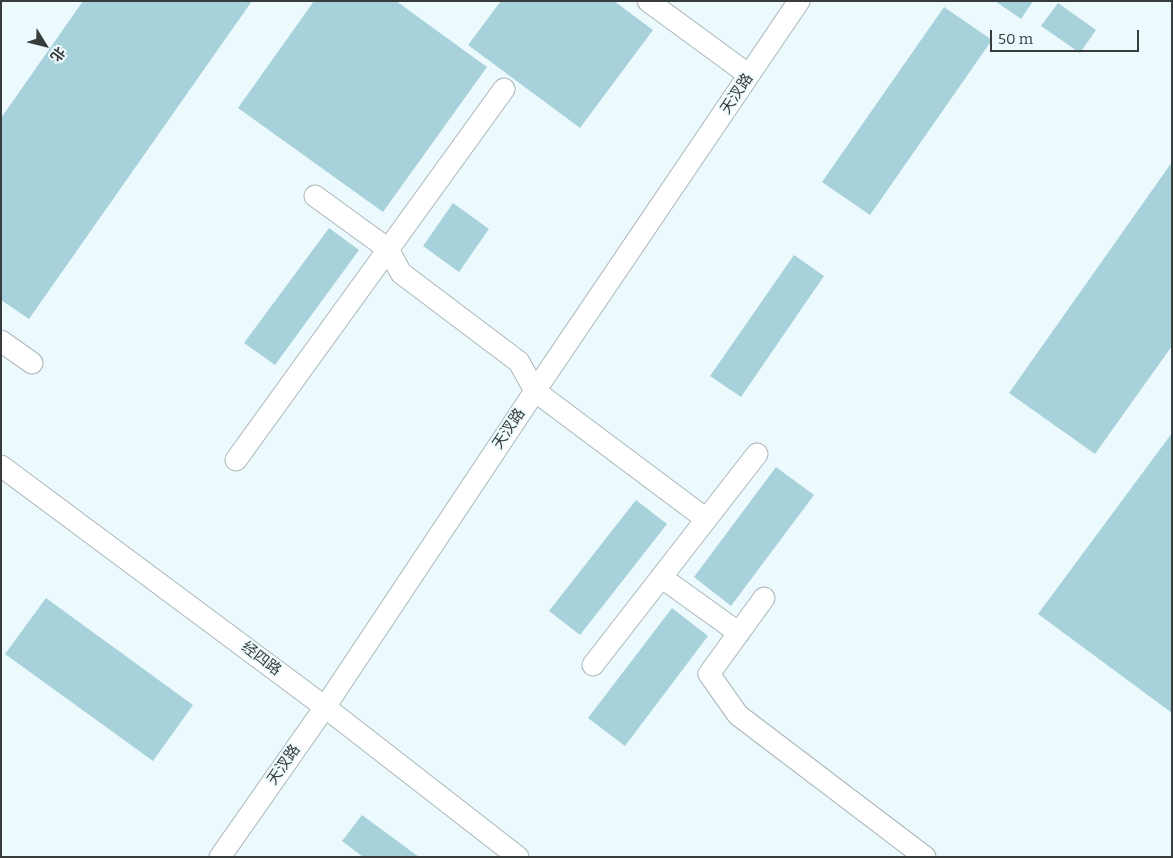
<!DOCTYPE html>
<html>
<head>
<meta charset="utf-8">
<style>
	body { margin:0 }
	#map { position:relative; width:1173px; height:858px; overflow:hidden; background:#edfafd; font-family:Bitter,"Noto Sans SC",serif }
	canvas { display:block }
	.frame { position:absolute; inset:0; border:2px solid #373c3d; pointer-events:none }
	.north { position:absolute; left:20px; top:20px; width:50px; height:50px; -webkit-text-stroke:4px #edfafd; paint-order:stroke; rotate:126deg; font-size:14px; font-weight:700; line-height:20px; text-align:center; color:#373c3d }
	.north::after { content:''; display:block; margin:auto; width:18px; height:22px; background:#373c3d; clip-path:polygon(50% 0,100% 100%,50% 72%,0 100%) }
	.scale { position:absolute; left:990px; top:30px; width:149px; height:22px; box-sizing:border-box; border:2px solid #373c3d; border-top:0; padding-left:6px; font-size:15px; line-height:18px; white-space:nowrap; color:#373c3d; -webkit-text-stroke:4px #edfafd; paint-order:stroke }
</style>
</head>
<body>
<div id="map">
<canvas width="1173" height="858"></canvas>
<div class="frame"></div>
<div class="north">北</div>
<div class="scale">50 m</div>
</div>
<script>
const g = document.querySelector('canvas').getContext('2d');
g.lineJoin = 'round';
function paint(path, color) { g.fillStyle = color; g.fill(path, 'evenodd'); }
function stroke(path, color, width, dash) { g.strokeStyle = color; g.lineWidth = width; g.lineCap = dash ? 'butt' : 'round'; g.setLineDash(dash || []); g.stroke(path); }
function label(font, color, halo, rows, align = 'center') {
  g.font = font + ' Bitter,"Noto Sans SC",serif'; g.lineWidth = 4; g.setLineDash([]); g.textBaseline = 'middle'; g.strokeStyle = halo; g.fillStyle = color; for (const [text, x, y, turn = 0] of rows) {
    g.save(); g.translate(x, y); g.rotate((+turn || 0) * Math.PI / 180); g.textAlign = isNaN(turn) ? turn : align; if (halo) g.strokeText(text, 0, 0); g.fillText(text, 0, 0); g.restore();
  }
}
const building = new Path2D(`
	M 83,1 L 252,1 L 29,319 L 1,300 L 1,118 Z
	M 314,1 L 396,1 L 487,67 L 383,212 L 238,108 Z
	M 501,1 L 614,1 L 653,30 L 580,128 L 468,45 Z
	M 995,1 L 1033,1 L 1021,19 Z
	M 1058,3 L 1096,30 L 1080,53 L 1041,26 Z
	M 944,7 L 992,40 L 870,215 L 822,182 Z
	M 1172,162 L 1172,346 L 1095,454 L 1009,393 Z
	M 453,203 L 489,229 L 459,272 L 423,246 Z
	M 329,228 L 359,250 L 275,365 L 244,343 Z
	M 794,255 L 824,276 L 741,397 L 710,376 Z
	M 1172,433 L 1172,713 L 1038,614 Z
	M 776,467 L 814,495 L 731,606 L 694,577 Z
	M 636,500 L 667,524 L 580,635 L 549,611 Z
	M 46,598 L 193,705 L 153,761 L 5,654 Z
	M 672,608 L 708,636 L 625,746 L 588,718 Z
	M 362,815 L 419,857 L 363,857 L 342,841 Z`);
const minor = new Path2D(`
	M 648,1 L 749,75
	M 315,196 L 388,249 L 401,273 L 519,362 L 535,391 L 706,519
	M 1,341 L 32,363
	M 236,460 L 504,89
	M 1,466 L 325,707 L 518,857
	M 661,577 L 739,633
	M 764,598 L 709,674 L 738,715 L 925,857
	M 593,665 L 757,454
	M 220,857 L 325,707 L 535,391 L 799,1`);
const streetNames = [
	["天汊路",737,94,-56],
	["天汊路",509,429,-56],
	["经四路",261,659,37],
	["天汊路",284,765,-55]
];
paint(building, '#a7d2db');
stroke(minor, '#aab6b9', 23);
stroke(minor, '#fff', 21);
label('15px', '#373c3d', '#edfafd', streetNames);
</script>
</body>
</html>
